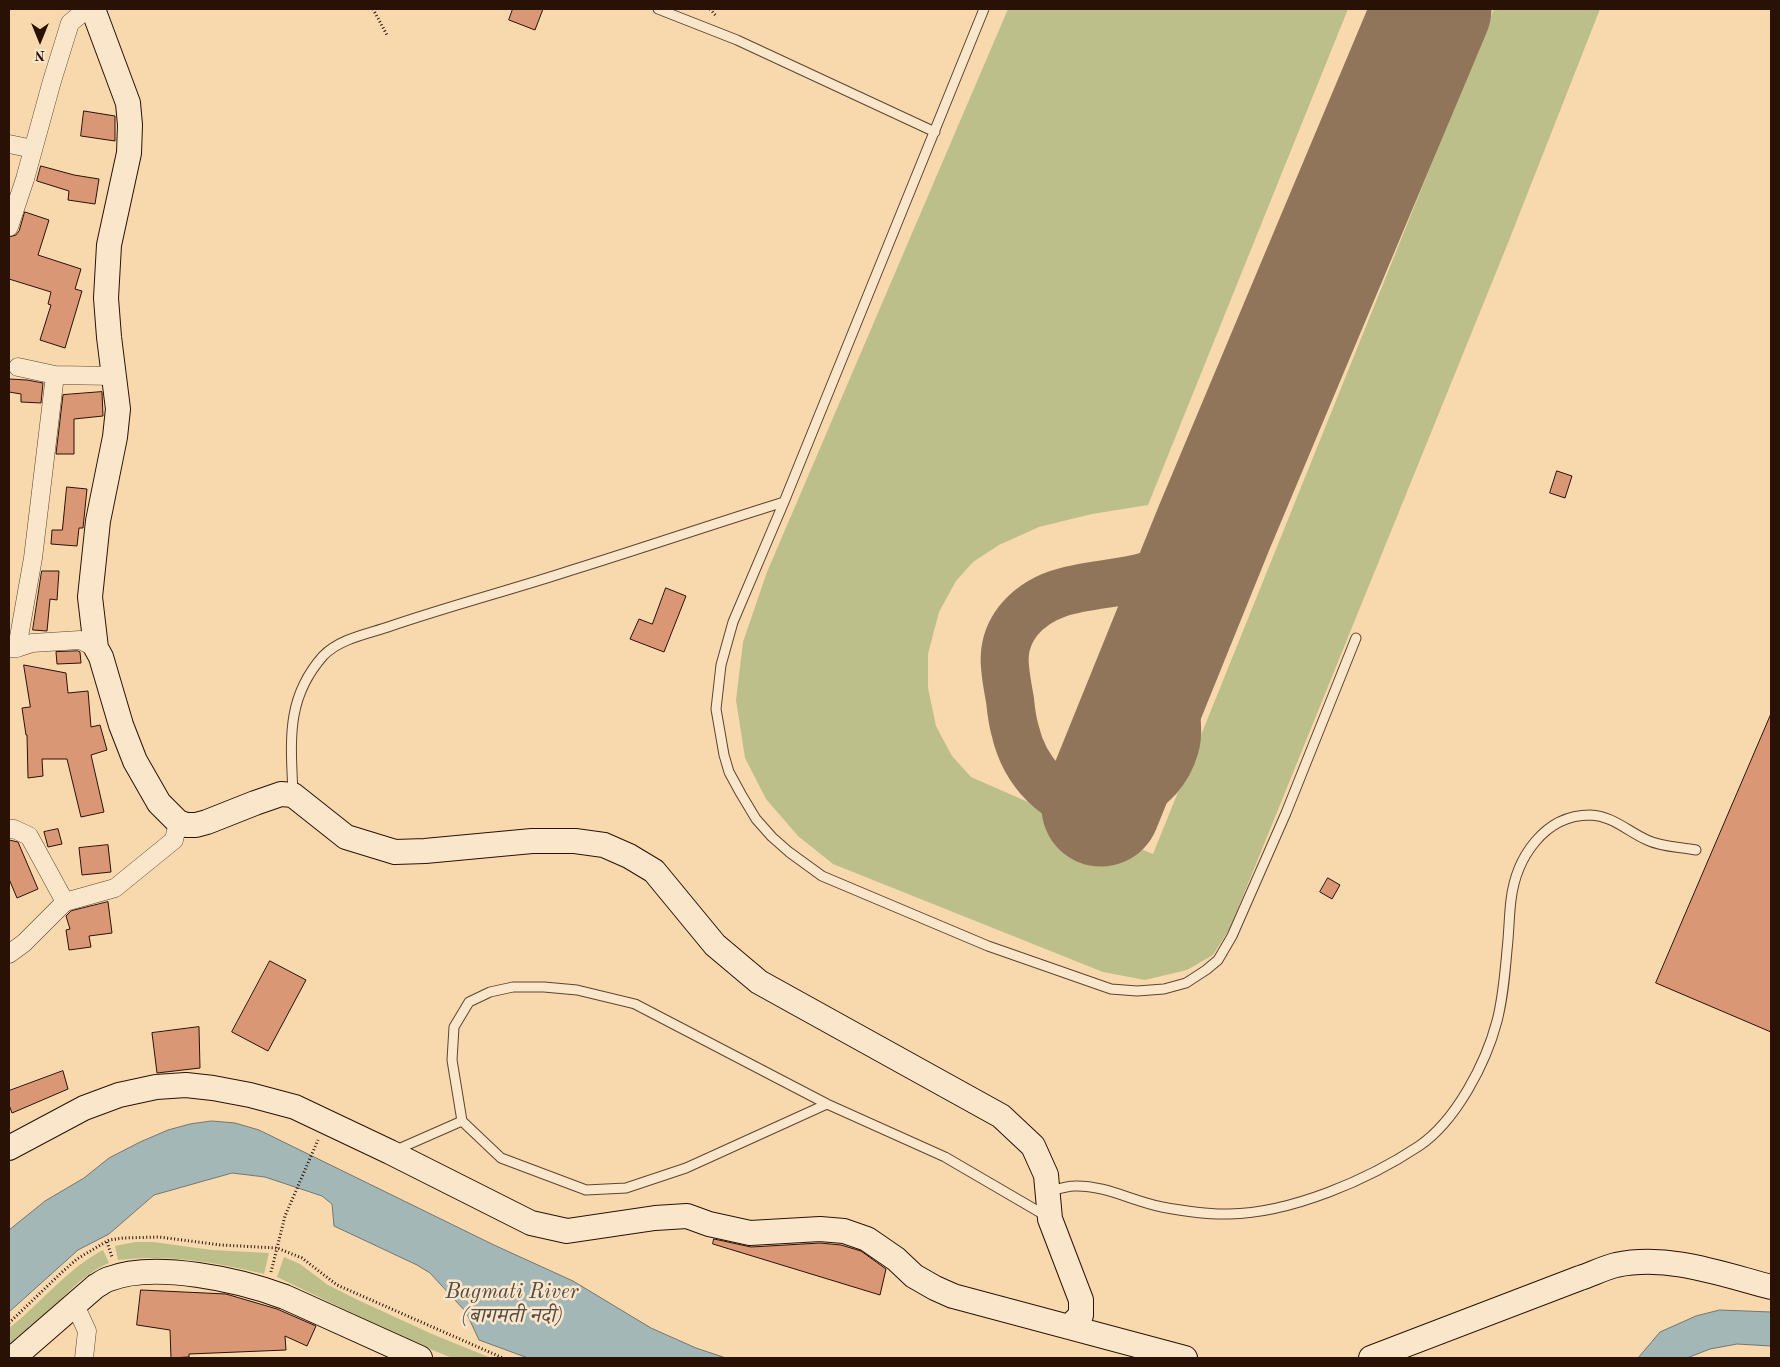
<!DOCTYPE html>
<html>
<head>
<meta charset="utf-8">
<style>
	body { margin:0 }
	#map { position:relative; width:1780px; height:1367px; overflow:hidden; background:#f8d9ae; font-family:"Old Standard TT",serif }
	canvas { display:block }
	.frame { position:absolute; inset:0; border:10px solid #2a1106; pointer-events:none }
	.north { position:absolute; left:15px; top:15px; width:50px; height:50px; -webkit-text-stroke:4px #fae6ca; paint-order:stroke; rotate:180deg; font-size:14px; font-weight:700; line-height:20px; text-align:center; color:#2a1106 }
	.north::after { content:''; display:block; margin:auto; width:18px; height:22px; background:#2a1106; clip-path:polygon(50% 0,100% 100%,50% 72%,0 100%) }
</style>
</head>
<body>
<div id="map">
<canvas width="1780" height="1367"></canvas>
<div class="frame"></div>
<div class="north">N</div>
</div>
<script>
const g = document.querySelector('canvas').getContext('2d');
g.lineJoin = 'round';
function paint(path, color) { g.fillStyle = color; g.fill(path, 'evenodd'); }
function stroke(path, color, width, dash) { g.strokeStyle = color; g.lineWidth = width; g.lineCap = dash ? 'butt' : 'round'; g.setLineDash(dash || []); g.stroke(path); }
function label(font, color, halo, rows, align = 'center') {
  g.font = font + ' "Old Standard TT","Noto Serif Devanagari",serif'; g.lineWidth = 5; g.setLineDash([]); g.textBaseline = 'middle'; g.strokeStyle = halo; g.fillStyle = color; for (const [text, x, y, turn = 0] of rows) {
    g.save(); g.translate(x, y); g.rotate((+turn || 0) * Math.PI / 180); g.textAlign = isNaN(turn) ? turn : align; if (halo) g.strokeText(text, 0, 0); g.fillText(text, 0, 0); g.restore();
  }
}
const green = new Path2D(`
	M 1008,9 L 1348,9 L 1148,505 L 1092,514 L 1039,527 L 999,545 L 973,562 L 956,581 L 939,612 L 928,654 L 928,688 L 936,726 L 952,756 L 971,777 L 1037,806 L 1153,854 L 1494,9 L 1600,9 L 1508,243 L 1230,928 L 1213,955 L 1187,970 L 1145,980 L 1103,972 L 833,864 L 798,836 L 766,799 L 745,758 L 736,700 L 743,642 L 767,572 Z
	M 135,1242 L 153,1242 L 212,1250 L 269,1253 L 264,1274 C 214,1262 170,1254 118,1260 L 115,1246 Z
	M 103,1250 L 109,1263 C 79,1275 59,1304 36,1325 C 27,1333 18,1340 9,1348 L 9,1328 C 42,1303 65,1270 103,1250 Z
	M 284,1257 L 300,1264 L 328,1285 L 358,1300 L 432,1334 L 491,1358 L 452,1358 L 408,1340 L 277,1277 Z`);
const water = new Path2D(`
	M 212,1121 L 235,1123 L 259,1130 L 494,1245 L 573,1281 L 651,1328 L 696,1348 L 726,1358 L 528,1358 L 479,1340 L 466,1312 L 430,1273 L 417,1265 L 334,1226 L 332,1204 L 322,1196 L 265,1177 L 232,1173 L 154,1195 L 109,1234 L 78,1250 L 9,1312 L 9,1230 L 45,1201 L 84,1178 L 109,1158 L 140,1142 L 168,1130 L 190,1124 Z
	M 1720,1310 L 1771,1312 L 1771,1346 L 1737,1344 L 1710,1349 L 1687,1358 L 1638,1358 L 1660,1332 L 1696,1316 Z`);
const taxiway = new Path2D(`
	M 1177,620 C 1175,637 1171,655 1171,672 C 1170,696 1182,724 1175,747 C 1168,771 1152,789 1129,798 C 1120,802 1110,806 1100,807 C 1056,809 1024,770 1015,730 C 1012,720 1011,710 1010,700 C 1005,671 998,647 1018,621 C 1050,581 1103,589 1147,576 C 1173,568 1194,545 1214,528`);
const runway = new Path2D(`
	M 1101,807 L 1214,528 L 1432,9`);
const building = new Path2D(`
	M 513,9 L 543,9 L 535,30 L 509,20 Z
	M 84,111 L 115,116 L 115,141 L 81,136 Z
	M 41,166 L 74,175 L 99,179 L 95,204 L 68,200 L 69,191 L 37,181 Z
	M 25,212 L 49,220 L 38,255 L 81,269 L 75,289 L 82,291 L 65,348 L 40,340 L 51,305 L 48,304 L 51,292 L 9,279 L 9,237 L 16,235 L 19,231 Z
	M 9,379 L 27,380 L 43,383 L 41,403 L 21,402 L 21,394 L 9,392 Z
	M 102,392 L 103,416 L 74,419 L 74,454 L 56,454 L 63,395 Z
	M 1557,471 L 1572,476 L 1565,498 L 1550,493 Z
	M 67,487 L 87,489 L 83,528 L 79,528 L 77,546 L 51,544 L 52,530 L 62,530 Z
	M 42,571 L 59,571 L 57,600 L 50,599 L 47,631 L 33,630 Z
	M 666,588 L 686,596 L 664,652 L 630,639 L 639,619 L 652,624 Z
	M 78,651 L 80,652 L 81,663 L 57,664 L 56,652 Z
	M 24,665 L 66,673 L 68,693 L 88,691 L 91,727 L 100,725 L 107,750 L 91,755 L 104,812 L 81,817 L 67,759 L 42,759 L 43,776 L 28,778 L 27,735 L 26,735 L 22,708 L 30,707 Z
	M 1771,714 L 1771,1032 L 1656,983 Z
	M 58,829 L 62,844 L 48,847 L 44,832 Z
	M 9,840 L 18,842 L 38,889 L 17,898 L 9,879 Z
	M 108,845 L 111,872 L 82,875 L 79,848 Z
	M 1328,878 L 1340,885 L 1332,899 L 1320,892 Z
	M 108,902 L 112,933 L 89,936 L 91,947 L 69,950 L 66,930 L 70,929 L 66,916 L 71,911 Z
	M 270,961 L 306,980 L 268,1051 L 232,1032 Z
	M 199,1027 L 200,1068 L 157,1073 L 152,1033 Z
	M 63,1071 L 68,1089 L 12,1113 L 9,1105 L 9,1091 Z
	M 714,1239 L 751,1247 L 820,1243 L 841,1245 L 861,1251 L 886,1269 L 880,1295 L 713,1244 Z
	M 141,1290 L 226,1294 L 277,1309 L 316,1326 L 307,1346 L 285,1336 L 286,1350 L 189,1354 L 189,1357 L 171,1358 L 170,1330 L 137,1325 Z`);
const path = new Path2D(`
	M 373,9 L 387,35
	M 710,9 L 717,17
	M 107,1242 L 112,1257
	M 271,1272 L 285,1216 L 318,1140
	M 9,1323 L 61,1273 L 77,1259 L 97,1247 L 109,1240 L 123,1238 L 159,1237 L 221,1245 L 277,1248 L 302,1258 L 337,1285 L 503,1358`);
const lane = new Path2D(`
	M 658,9 L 737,40 L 935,132
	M 984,9 L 784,502 L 733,622 L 721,665 L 716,709 L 724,755 L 729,772 L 741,794 L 756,819 L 772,837 L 789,852 L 822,876 L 988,946 L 1111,989 L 1137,991 L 1164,989 L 1186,983 L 1206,970 L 1218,960 L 1232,936 L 1286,813 L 1356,638
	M 293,795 C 291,742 285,699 323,656 C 339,639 367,634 388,627 C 449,606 511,590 572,570 C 643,548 713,524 784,502
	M 462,1121 L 501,1158 L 586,1190 L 626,1188 L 686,1168 L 827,1104
	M 396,1150 L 462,1121 L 452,1060 L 454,1027 L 469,1002 L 490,992 L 513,987 L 544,987 L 577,990 L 635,1004 L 827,1104 L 945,1157 L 1048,1217
	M 1048,1192 C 1056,1190 1066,1186 1074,1186 C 1105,1185 1132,1201 1162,1207 C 1184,1211 1207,1215 1229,1214 C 1291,1213 1368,1180 1419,1146 C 1456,1121 1486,1063 1497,1021 C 1503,998 1505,974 1507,950 C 1509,933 1509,916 1511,900 C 1516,858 1544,815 1590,815 C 1613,816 1627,831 1647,840 C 1661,847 1680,847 1696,850`);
const street = new Path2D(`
	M 9,144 L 33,149
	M 9,227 L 25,179 L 52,81 L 70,23 L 87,9
	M 18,367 L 55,375 L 114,376
	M 9,648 L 17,648 L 32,643 L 80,640 L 96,648
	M 17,648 L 33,558 L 55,375
	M 9,829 L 14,829 L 29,836 L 65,902
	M 9,954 L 24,943 L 65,902 L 115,888 L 174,840 L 178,822
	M 75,1305 L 87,1331 L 84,1358`);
const secondary = new Path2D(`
	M 93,9 L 128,103 L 130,125 L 129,153 L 109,245 L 106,298 L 109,337 L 118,409 L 115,437 L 98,521 L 90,597 L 96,648 L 101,657 L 121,725 L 135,761 L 159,803 L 178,822 L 186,825 L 196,825 L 207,822 L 255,803 L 281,794 L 293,795 L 346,837 L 395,852 L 425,851 L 532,841 L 575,841 L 604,845 L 629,856 L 654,871 L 715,945 L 759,982 L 1001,1116 L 1033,1146 L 1046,1175 L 1050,1219 L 1081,1300 L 1081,1315 L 1069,1327
	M 9,1148 L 84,1108 L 119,1095 L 156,1087 L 186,1085 L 213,1088 L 250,1095 L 295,1107 L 390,1152 L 531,1223 L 567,1231 L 655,1218 L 687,1216 L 709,1224 L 750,1233 L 820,1229 L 844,1231 L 867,1239 L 896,1259 L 914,1276 L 935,1288 L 953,1296 L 1185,1358
	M 13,1358 L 96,1286 C 100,1284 105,1280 109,1279 C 155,1261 240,1280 285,1297 L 420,1358
	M 1371,1358 L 1580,1278 C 1592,1274 1604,1268 1616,1265 C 1669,1254 1721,1274 1771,1287`);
const waterNames = [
	["Bagmati River",512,1292],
	["(बागमती नदी)",512,1316]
];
paint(green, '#bdbf8a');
paint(water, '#a3b7b7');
stroke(water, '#737570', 1);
stroke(taxiway, '#91755a', 48);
stroke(runway, '#91755a', 119);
paint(building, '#da9775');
stroke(building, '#2a1106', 1);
stroke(lane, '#5e4330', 11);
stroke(street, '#5e4330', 19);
stroke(secondary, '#2a1106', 26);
stroke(path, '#2a1106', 3, [1, 2.5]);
stroke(lane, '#fae6ca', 9);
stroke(street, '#fae6ca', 18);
stroke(secondary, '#fae6ca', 24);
label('italic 21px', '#544b44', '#fae6ca', waterNames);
</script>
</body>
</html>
